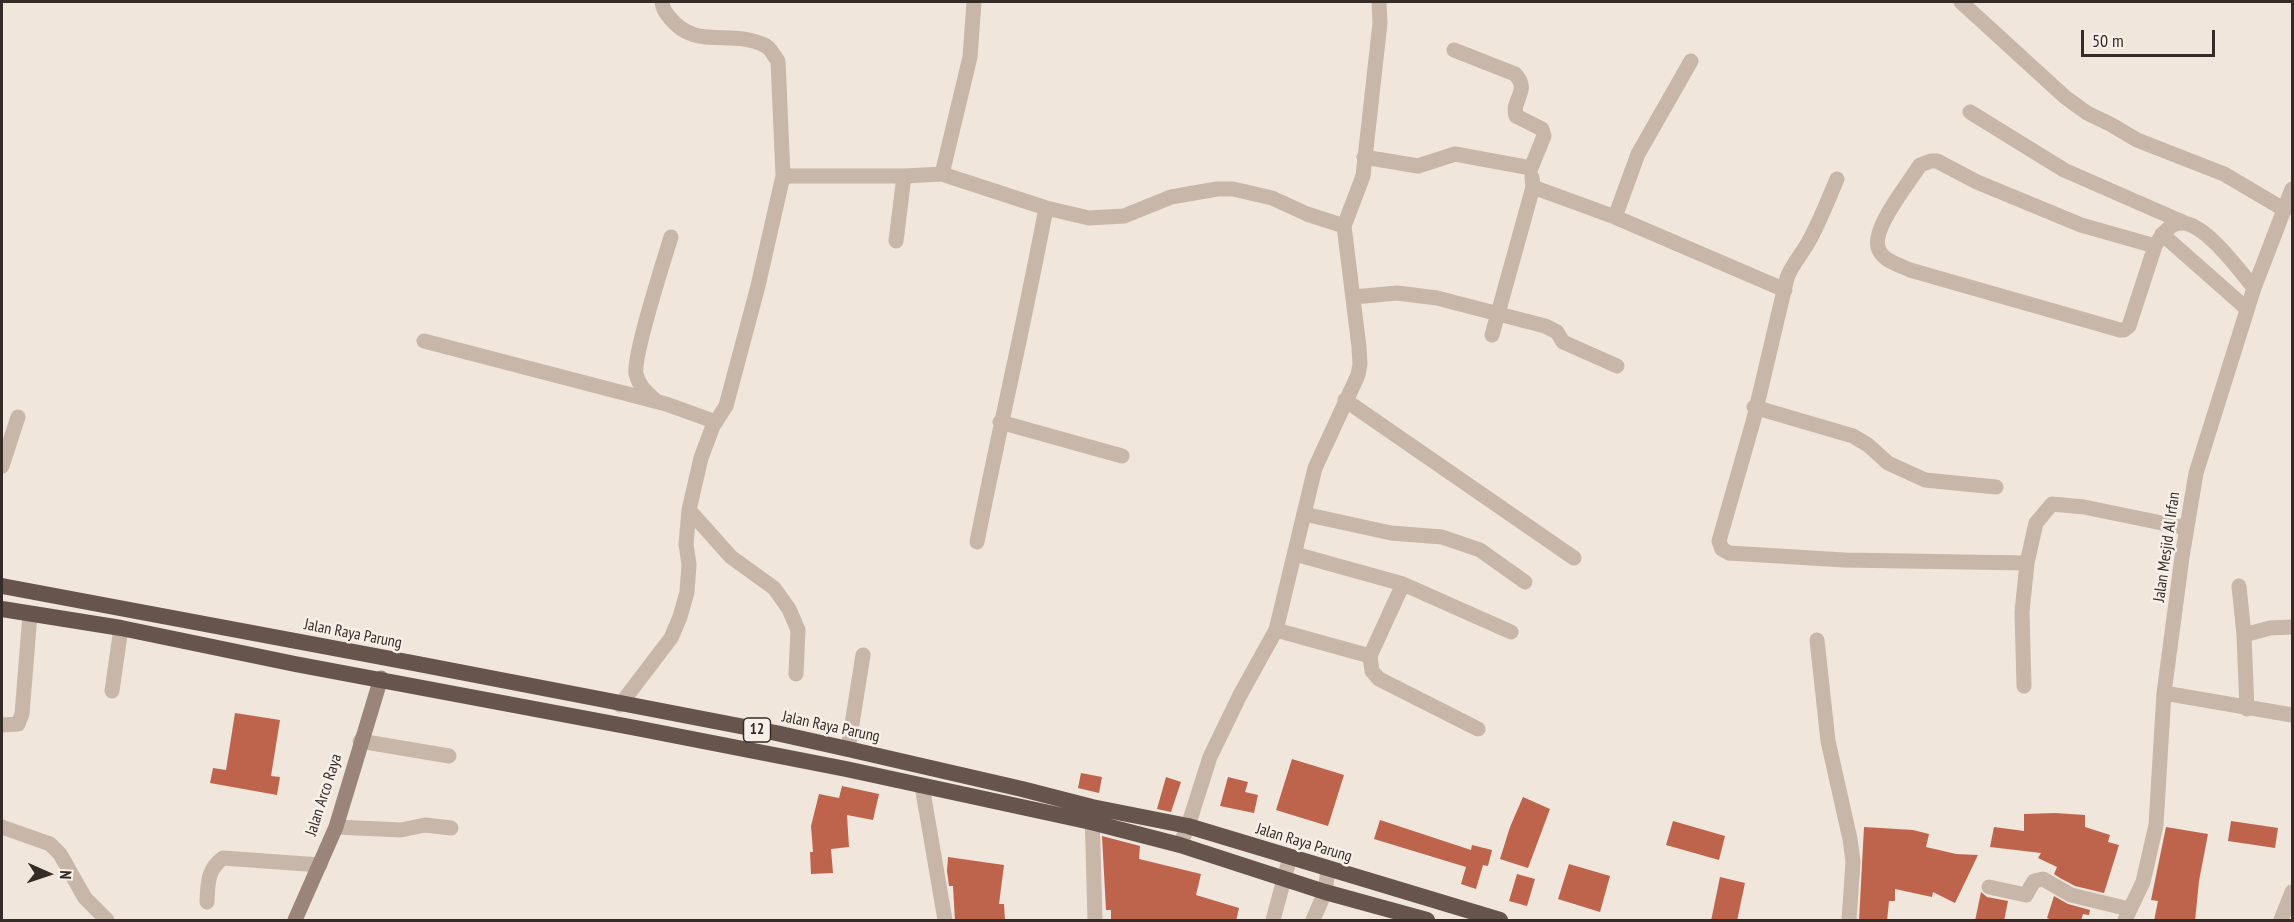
<!DOCTYPE html>
<html>
<head>
<meta charset="utf-8">
<style>
	body { margin:0 }
	#map { position:relative; width:2294px; height:922px; overflow:hidden; background:#f0e6dc; font-family:"PT Sans Narrow",sans-serif }
	canvas { display:block }
	.frame { position:absolute; inset:0; border:3px solid #352c28; pointer-events:none }
	.north { position:absolute; left:18px; top:844px; width:60px; height:60px; -webkit-text-stroke:4px #f8f0e8; paint-order:stroke; rotate:93deg; font-size:16px; font-weight:700; line-height:24px; text-align:center; color:#352c28 }
	.north::after { content:''; display:block; margin:auto; width:21px; height:27px; background:#352c28; clip-path:polygon(50% 0,100% 100%,50% 72%,0 100%) }
	.scale { position:absolute; left:2081px; top:30px; width:134px; height:27px; box-sizing:border-box; border:3px solid #352c28; border-top:0; padding-left:8px; font-size:18px; line-height:21px; white-space:nowrap; color:#352c28; -webkit-text-stroke:4px #f8f0e8; paint-order:stroke }
</style>
</head>
<body>
<div id="map">
<canvas width="2294" height="922"></canvas>
<div class="frame"></div>
<div class="north">N</div>
<div class="scale">50 m</div>
</div>
<script>
const g = document.querySelector('canvas').getContext('2d');
g.lineJoin = 'round';
function paint(path, color) { g.fillStyle = color; g.fill(path, 'evenodd'); }
function stroke(path, color, width, dash) { g.strokeStyle = color; g.lineWidth = width; g.lineCap = dash ? 'butt' : 'round'; g.setLineDash(dash || []); g.stroke(path); }
function label(font, color, halo, rows, align = 'center') {
  g.font = font + ' "PT Sans Narrow",sans-serif'; g.lineWidth = 5; g.setLineDash([]); g.textBaseline = 'middle'; g.strokeStyle = halo; g.fillStyle = color; for (const [text, x, y, turn = 0] of rows) {
    g.save(); g.translate(x, y); g.rotate((+turn || 0) * Math.PI / 180); g.textAlign = isNaN(turn) ? turn : align; if (halo) g.strokeText(text, 0, 0); g.fillText(text, 0, 0); g.restore();
  }
}
const building = new Path2D(`
	M 235,713 L 280,720 L 271,776 L 280,777 L 277,795 L 210,783 L 213,768 L 226,770 Z
	M 1292,759 L 1344,775 L 1328,826 L 1276,810 Z
	M 1081,773 L 1102,777 L 1099,793 L 1078,788 Z
	M 1166,777 L 1181,782 L 1171,812 L 1157,809 Z
	M 1228,777 L 1248,782 L 1245,792 L 1258,795 L 1254,813 L 1220,806 Z
	M 842,786 L 879,794 L 873,820 L 847,815 L 849,847 L 831,849 L 833,873 L 811,874 L 810,852 L 813,852 L 811,826 L 819,794 L 839,798 Z
	M 1523,797 L 1550,809 L 1528,868 L 1500,859 L 1510,827 Z
	M 2055,813 L 2085,815 L 2085,827 L 2110,835 L 2108,842 L 2119,845 L 2104,893 L 2075,886 L 2060,878 L 2054,874 L 2057,867 L 2038,858 L 2041,853 L 1990,847 L 1994,827 L 2024,831 L 2024,814 Z
	M 1380,820 L 1471,850 L 1472,845 L 1492,850 L 1488,866 L 1483,865 L 1476,889 L 1461,884 L 1466,867 L 1374,839 Z
	M 1673,821 L 1725,836 L 1719,860 L 1666,845 Z
	M 2231,821 L 2278,828 L 2275,848 L 2228,841 Z
	M 1864,827 L 1913,830 L 1929,834 L 1926,847 L 1956,854 L 1978,855 L 1955,903 L 1933,892 L 1932,897 L 1895,889 L 1895,901 L 1889,901 L 1887,921 L 1859,921 Z
	M 2166,827 L 2208,834 L 2199,881 L 2195,921 L 2154,921 L 2158,901 L 2151,900 Z
	M 1102,836 L 1140,846 L 1139,859 L 1201,874 L 1196,895 L 1239,908 L 1236,921 L 1111,921 L 1111,910 L 1106,910 Z
	M 948,857 L 1004,865 L 999,904 L 1004,904 L 1005,921 L 955,921 L 953,886 L 949,886 L 947,871 Z
	M 1569,864 L 1610,876 L 1600,912 L 1558,899 Z
	M 1517,874 L 1535,879 L 1527,906 L 1509,901 Z
	M 1720,877 L 1745,883 L 1737,921 L 1711,921 Z
	M 1981,892 L 1987,897 L 2008,901 L 2004,921 L 1975,921 Z
	M 2054,896 L 2068,904 L 2090,910 L 2089,915 L 2083,914 L 2081,921 L 2055,921 L 2047,918 Z`);
const minor = new Path2D(`
	M 1961,2 L 2065,97 L 2087,113 L 2110,124 L 2137,140 L 2224,174 L 2285,210
	M 1970,112 L 2064,170 L 2185,223
	M 1364,157 L 1418,166 L 1455,154 L 1531,168 L 1544,136 L 1542,129 L 1516,116 C 1511,99 1531,91 1515,74 L 1454,50
	M 942,174 L 970,57 L 974,2
	M 783,176 L 904,176 L 942,174 L 1046,208 L 1089,218 L 1124,216 L 1171,197 L 1217,189 L 1233,189 L 1272,198 L 1307,214 L 1344,226 L 1359,347 L 1360,364 L 1358,375 L 1315,468 L 1276,630 L 1240,695 L 1210,757 L 1188,826 L 1180,845
	M 1837,179 C 1828,200 1820,221 1809,241 C 1802,254 1792,264 1787,278 L 1753,422 L 1719,541 L 1722,549 L 1729,553 L 1844,560 L 2027,563
	M 1533,187 L 1615,217 L 1785,290
	M 1615,217 L 1638,154 L 1691,61
	M 1344,226 L 1363,176 L 1380,23 L 1379,2
	M 2162,234 L 2247,309
	M 896,241 L 904,176
	M 2155,246 L 2129,326 L 2124,330 L 2120,330 L 1910,270 C 1899,265 1884,261 1879,250 C 1869,231 1909,183 1920,165 L 1931,161 L 1937,161 L 1977,182 L 2081,225 L 2155,246 C 2161,236 2169,223 2182,223 C 2205,223 2240,271 2254,288
	M 1354,297 L 1397,293 L 1437,298 L 1545,326 L 1557,332 L 1563,342 L 1617,366
	M 1492,335 L 1533,187 L 1532,177
	M 424,341 L 666,404 L 716,422
	M 655,400 C 646,392 639,386 636,374 C 633,356 664,260 671,237
	M 1345,400 L 1574,558
	M 1754,407 L 1853,436 L 1868,445 L 1888,463 L 1925,480 L 1996,487
	M 1000,422 L 1122,456
	M 2,466 L 18,417
	M 689,510 L 731,557 L 774,588 L 789,609 L 798,630 L 796,674
	M 1304,514 L 1391,533 L 1442,537 L 1480,550 L 1525,582
	M 977,542 C 999,430 1025,320 1046,208
	M 1295,554 L 1403,584 L 1511,632
	M 1403,584 L 1370,656 L 1372,671 L 1379,679 L 1478,729
	M 2239,586 L 2244,635 L 2247,709
	M 1276,630 L 1370,656
	M 2244,635 L 2270,628 L 2292,627
	M 1817,640 L 1828,741 L 1850,839 L 1853,862 L 1849,920
	M 2024,686 L 2022,612 L 2027,563 L 2036,523 L 2052,504 L 2084,507 L 2186,528
	M 112,691 L 121,628
	M 2164,693 L 2292,715
	M 620,705 L 671,638 L 680,617 L 687,592 L 689,565 L 686,544 L 689,510 L 701,458 L 713,426 L 726,406 L 758,286 L 783,176 L 778,61 C 774,56 771,49 766,46 C 732,28 696,51 670,18 C 665,12 663,9 662,2
	M 2,725 L 18,724 L 22,714 L 30,614
	M 360,741 L 449,756
	M 848,749 L 863,655
	M 922,786 L 945,920
	M 1092,810 L 1095,920
	M 2,827 L 50,844 L 60,854 L 85,898 L 107,920
	M 336,827 L 401,830 L 425,825 L 451,828
	M 1989,887 L 2026,895 L 2034,881 L 2043,879 L 2071,895 L 2129,909
	M 207,902 C 208,883 207,870 223,858 L 320,865
	M 1273,920 L 1290,857
	M 1313,920 L 1325,892 L 1328,869
	M 2125,920 L 2143,882 L 2156,825 L 2164,693 L 2182,557 L 2196,473 L 2254,288 L 2292,189
	M 2281,920 L 2292,892`);
const secondary = new Path2D(`
	M 295,920 L 336,827 L 381,678`);
const trunk = new Path2D(`
	M 2,586 L 413,663 L 776,733 L 848,749 L 1022,789 L 1092,807 L 1188,826 L 1500,920
	M 2,609 L 121,628 L 295,664 L 636,728 L 846,769 L 1091,822 L 1180,845 L 1325,892 L 1427,920`);
const shields = [
	[757,730,27]
];
const shieldNames = [
	["12",757,730]
];
const streetNames = [
	["Jalan Mesjid Al Irfan",2167,547,-82],
	["Jalan Raya Parung",353,634,11],
	["Jalan Raya Parung",831,727,12],
	["Jalan Arco Raya",324,795,-72],
	["Jalan Raya Parung",1304,843,17]
];
paint(building, '#be644c');
stroke(minor, '#c8b6a9', 15);
stroke(secondary, '#9b857a', 15);
stroke(trunk, '#66544d', 16);
for (const [x, y, w] of shields) { const box = new Path2D(); box.roundRect(x - w / 2, y - 12, w, 24, 4.5); g.fillStyle = '#f8f0e8'; g.fill(box); stroke(box, '#352c28', 1.5); }
label('bold 15px', '#352c28', null, shieldNames);
label('16px', '#352c28', '#f8f0e8', streetNames);
</script>
</body>
</html>
